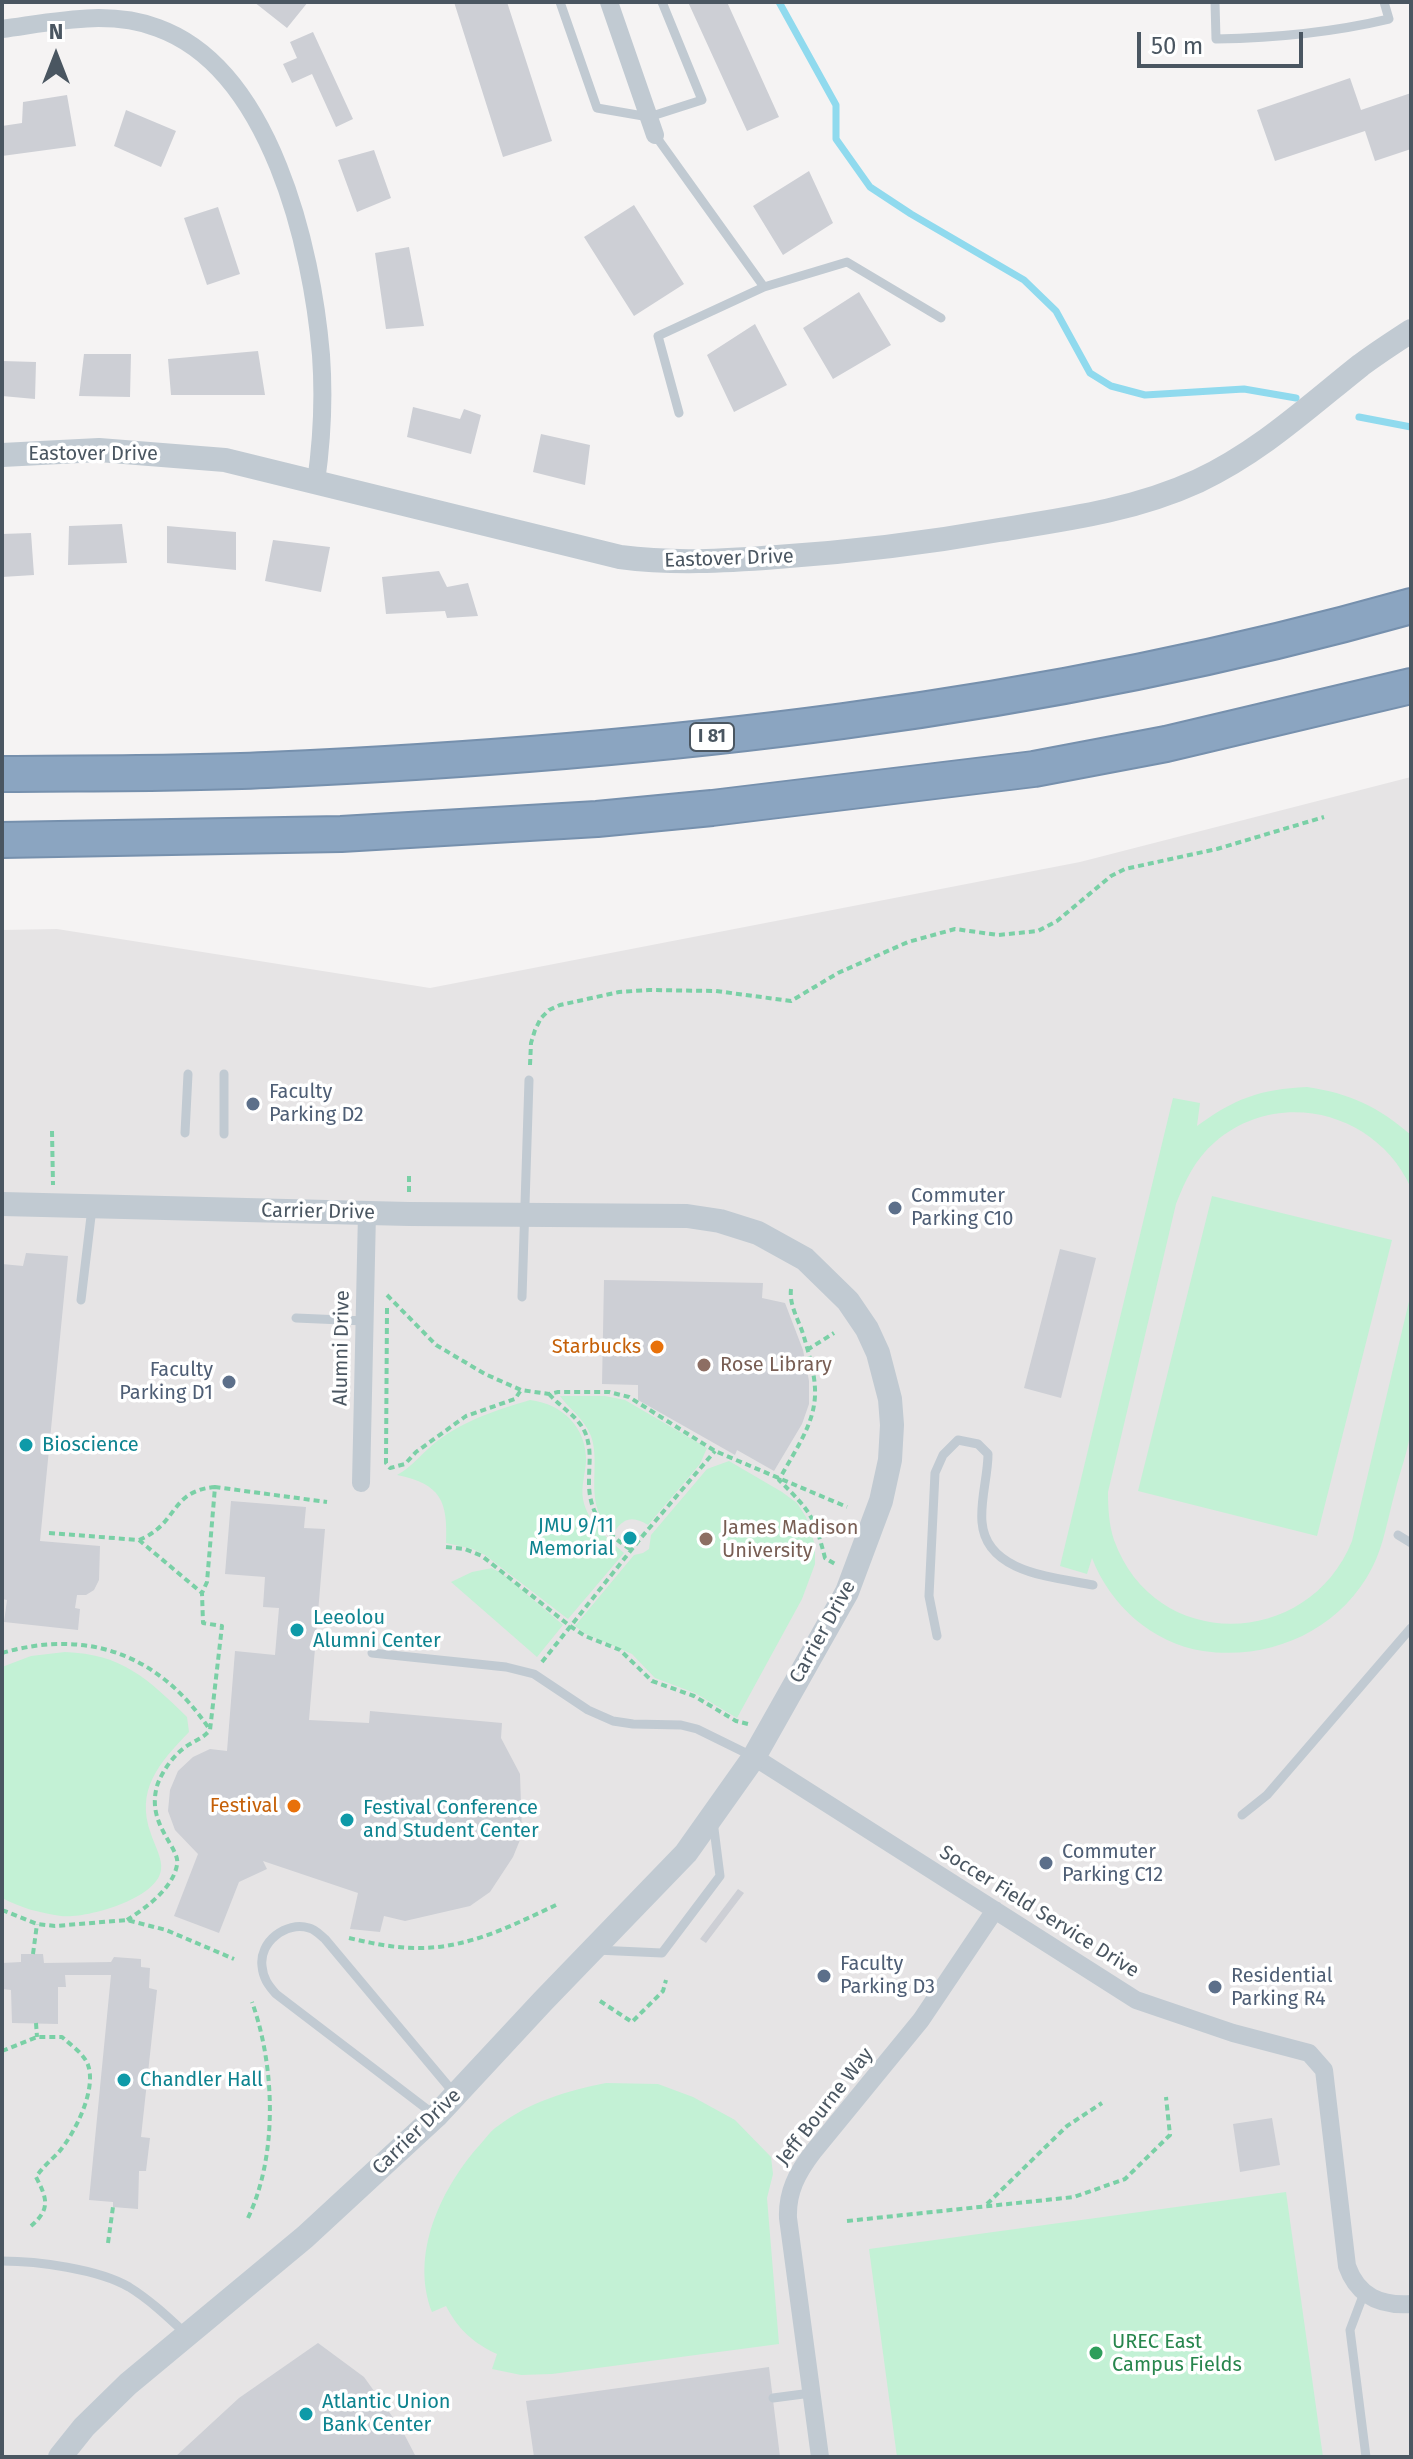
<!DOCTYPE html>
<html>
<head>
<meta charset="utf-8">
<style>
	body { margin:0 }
	#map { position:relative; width:1413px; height:2459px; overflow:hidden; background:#f5f3f3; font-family:"Fira Sans",sans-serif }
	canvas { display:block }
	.frame { position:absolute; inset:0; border:4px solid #4a5661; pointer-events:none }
	.north { position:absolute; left:16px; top:16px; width:80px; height:80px; -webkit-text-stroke:6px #fff; paint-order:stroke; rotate:0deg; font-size:22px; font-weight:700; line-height:32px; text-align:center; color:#4a5661 }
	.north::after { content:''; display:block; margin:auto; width:28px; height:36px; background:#4a5661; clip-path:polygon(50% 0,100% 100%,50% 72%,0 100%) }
	.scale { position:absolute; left:1137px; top:32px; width:166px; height:36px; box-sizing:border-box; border:4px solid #4a5661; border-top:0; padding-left:10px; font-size:24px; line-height:28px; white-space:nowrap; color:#4a5661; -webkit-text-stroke:6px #fff; paint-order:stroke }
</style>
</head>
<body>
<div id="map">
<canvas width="1413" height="2459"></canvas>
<div class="frame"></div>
<div class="north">N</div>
<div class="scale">50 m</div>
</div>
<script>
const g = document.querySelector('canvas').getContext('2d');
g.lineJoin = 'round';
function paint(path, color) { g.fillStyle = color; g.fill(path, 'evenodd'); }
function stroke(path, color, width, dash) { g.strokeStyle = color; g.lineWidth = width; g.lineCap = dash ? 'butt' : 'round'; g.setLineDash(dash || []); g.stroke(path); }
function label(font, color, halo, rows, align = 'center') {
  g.font = font + ' "Fira Sans",sans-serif'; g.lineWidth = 7; g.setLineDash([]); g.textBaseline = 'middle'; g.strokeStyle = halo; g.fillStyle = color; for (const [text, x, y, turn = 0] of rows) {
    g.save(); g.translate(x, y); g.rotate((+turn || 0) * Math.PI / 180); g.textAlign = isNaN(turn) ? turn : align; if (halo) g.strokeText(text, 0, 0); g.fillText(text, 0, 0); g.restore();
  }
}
const education = new Path2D(`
	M 1411,777 L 1411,2457 L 2,2457 L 2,930 L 57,929 L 430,988 L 1080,862 Z`);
const green = new Path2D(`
	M 1307,1087 C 1349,1093 1379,1107 1411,1135 L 1411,1188 C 1377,1112 1279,1087 1215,1142 C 1195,1159 1185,1181 1176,1204 L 1108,1492 C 1108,1508 1109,1525 1114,1540 C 1155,1654 1309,1649 1352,1541 L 1411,1293 C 1411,1337 1413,1384 1411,1427 C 1409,1449 1400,1471 1395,1492 C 1388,1517 1384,1545 1372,1568 C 1340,1630 1271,1661 1203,1651 C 1152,1643 1110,1605 1092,1558 L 1087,1574 L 1060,1566 L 1173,1098 L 1200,1103 L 1197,1126 C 1234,1099 1260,1089 1307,1087 Z
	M 1212,1196 L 1392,1240 L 1317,1536 L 1138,1491 Z
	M 560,1396 L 605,1396 L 625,1400 L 707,1448 L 700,1464 L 648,1525 C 634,1516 624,1517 615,1531 C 581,1509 602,1467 591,1436 C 584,1418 570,1410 560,1396 Z
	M 530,1400 C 563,1404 587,1428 586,1462 C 585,1474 581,1487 583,1499 C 587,1522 608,1539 624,1553 L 568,1619 L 485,1555 L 473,1549 L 446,1543 C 448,1501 441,1484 397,1475 C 412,1467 423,1452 436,1442 C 465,1420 496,1410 530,1400 Z
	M 729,1461 L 782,1492 L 797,1503 L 806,1517 L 815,1545 L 815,1564 L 802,1599 L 737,1718 L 695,1693 L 655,1678 L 632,1654 L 586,1634 L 575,1626 L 634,1555 L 643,1553 L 649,1549 L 651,1535 L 707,1469 Z
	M 492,1568 L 504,1575 L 563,1625 L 537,1657 L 451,1582 L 472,1572 Z
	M 65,1652 C 122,1654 147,1678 187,1717 L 189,1732 C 159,1763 135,1790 151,1834 C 154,1844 163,1859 161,1870 C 157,1899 86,1919 61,1916 C 40,1913 21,1908 2,1898 L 2,1667 L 31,1656 Z
	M 606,2083 L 658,2084 L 693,2097 L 735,2120 L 771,2157 L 773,2174 L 767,2198 L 779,2344 L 552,2374 L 521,2375 L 492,2369 L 497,2354 C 473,2343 458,2329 446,2306 L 432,2312 C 410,2255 440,2191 477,2148 C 484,2141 490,2131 498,2126 C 531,2101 567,2091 606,2083 Z
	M 1286,2192 L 1323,2457 L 897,2457 L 869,2249 Z`);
const stream = new Path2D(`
	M 779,2 L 836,105 L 836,139 L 870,187 L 911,214 L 1024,280 L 1056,311 L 1090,373 L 1111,386 L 1145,395 L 1244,389 L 1296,398
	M 1359,417 L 1411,427`);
const building = new Path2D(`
	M 254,2 L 308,2 L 287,28 Z
	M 454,2 L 507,2 L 552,141 L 503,157 Z
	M 688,2 L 727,2 L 779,117 L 747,131 Z
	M 313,32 L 353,119 L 336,127 L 312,74 L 292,83 L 283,64 L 297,58 L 290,42 Z
	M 1350,78 L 1361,110 L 1411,93 L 1411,149 L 1375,161 L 1365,131 L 1275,161 L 1257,110 Z
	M 67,95 L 76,146 L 2,156 L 2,126 L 22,123 L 23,102 Z
	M 126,110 L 176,131 L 161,167 L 114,146 Z
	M 374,150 L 391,198 L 357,212 L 338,160 Z
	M 809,171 L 833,223 L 783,255 L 753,206 Z
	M 634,205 L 684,284 L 634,316 L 584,237 Z
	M 218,207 L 240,274 L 207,285 L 184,218 Z
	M 409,247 L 424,326 L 386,329 L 375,253 Z
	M 859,292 L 891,345 L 833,379 L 803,328 Z
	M 755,324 L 787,385 L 734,412 L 707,355 Z
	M 258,351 L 265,395 L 171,395 L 168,359 Z
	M 84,354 L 131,354 L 130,397 L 79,396 Z
	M 2,361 L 36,362 L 35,399 L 2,396 Z
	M 413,407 L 460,419 L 464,409 L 481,415 L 471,454 L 407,437 Z
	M 541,434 L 590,445 L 585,485 L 533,472 Z
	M 122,524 L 127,563 L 68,565 L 69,526 Z
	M 167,526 L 236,532 L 236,570 L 167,563 Z
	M 31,533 L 34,575 L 2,577 L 2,534 Z
	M 273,540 L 330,547 L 321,592 L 265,581 Z
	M 439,571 L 447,587 L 468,583 L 478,616 L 447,618 L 445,611 L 386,614 L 382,577 Z
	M 1060,1249 L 1096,1258 L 1061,1398 L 1024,1388 Z
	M 26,1253 L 68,1256 L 40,1541 L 100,1546 L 99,1580 L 94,1590 L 86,1595 L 77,1595 L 75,1608 L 80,1609 L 78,1630 L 4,1622 L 7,1600 L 2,1599 L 2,1264 L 23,1266 Z
	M 604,1280 L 763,1283 L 762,1298 L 785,1303 L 803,1350 L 809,1381 L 809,1404 L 802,1424 L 774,1471 L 737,1450 L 735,1455 L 638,1400 L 638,1385 L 602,1384 Z
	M 231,1501 L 306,1507 L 304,1528 L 325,1529 L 309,1720 L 369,1723 L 370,1711 L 502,1723 L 501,1738 L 520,1774 L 522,1835 L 513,1857 L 490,1892 L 470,1906 L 405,1921 L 384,1916 L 380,1932 L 350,1929 L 358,1893 L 263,1861 L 267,1869 L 239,1882 L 219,1933 L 174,1916 L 198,1854 L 175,1830 L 168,1811 L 170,1790 L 178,1771 L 193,1757 L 210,1749 L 227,1751 L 235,1651 L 275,1655 L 279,1608 L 263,1607 L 265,1577 L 225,1574 Z
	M 738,1889 L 744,1893 L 706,1943 L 700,1939 Z
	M 21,1954 L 43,1954 L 44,1963 L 111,1962 L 114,1957 L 141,1959 L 141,1967 L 150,1968 L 149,1988 L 157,1990 L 141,2137 L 150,2138 L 146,2171 L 139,2171 L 138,2209 L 113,2207 L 113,2202 L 89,2200 L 111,1975 L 65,1975 L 66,1987 L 58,1987 L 58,2024 L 12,2023 L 11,1990 L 2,1989 L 2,1963 L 21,1962 Z
	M 1272,2118 L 1280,2165 L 1240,2172 L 1233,2124 Z
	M 318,2343 L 364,2377 L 402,2430 L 416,2457 L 175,2457 L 239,2398 Z
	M 769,2367 L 780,2457 L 534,2457 L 526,2401 Z`);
const path = new Path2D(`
	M 530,1065 L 531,1043 L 535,1030 L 541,1018 L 549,1010 L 560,1005 L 619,992 L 649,990 L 716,991 L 791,1001 L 838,973 L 908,942 L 955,929 L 998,935 L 1038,931 L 1057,921 L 1111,876 L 1125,869 L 1217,849 L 1324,817
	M 52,1131 L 53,1185
	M 409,1192 L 409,1173
	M 791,1289 C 789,1306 799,1320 804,1337 C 810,1358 818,1383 814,1405 C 810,1431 791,1457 779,1480 C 810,1511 814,1515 825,1558 L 835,1564
	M 387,1295 L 436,1345 L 485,1374 L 521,1390 L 549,1394 L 558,1392 L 609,1392 L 629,1397 L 715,1451 L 847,1507
	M 387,1308 L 386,1463 L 390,1468 L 405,1464 L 416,1452 L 466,1416 L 515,1399 L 521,1390
	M 807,1350 L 834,1333
	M 549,1394 C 563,1410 584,1419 588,1442 C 591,1454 589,1467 589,1480 C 588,1513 605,1534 632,1550
	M 49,1533 L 139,1540 L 202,1593
	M 139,1540 C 179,1524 169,1491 215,1487
	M 446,1547 L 465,1549 L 482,1556 L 570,1626 L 585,1636 L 620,1650 L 652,1681 L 694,1696 L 736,1721 L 748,1724
	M 2,1653 C 89,1628 160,1655 210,1730
	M 542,1662 L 640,1539 L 715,1451
	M 2,1910 L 37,1924 L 55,1926 L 127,1920 L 166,1930 L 234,1959
	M 127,1920 C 146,1908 173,1888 177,1865 C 181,1847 144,1824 158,1783 C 164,1768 176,1752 190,1744 C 198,1739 203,1738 210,1730 L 222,1626 L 203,1623 L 202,1593 L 207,1582 L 215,1487 L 327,1502
	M 349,1938 C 371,1943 393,1948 416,1948 C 467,1949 511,1926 556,1905
	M 33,1954 L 37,1924
	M 600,2001 L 632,2022 L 663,1991 L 666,1980
	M 36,2023 L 37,2037
	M 2,2051 L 37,2037 L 62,2037 C 71,2045 84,2054 88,2065 C 97,2090 74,2135 58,2153 C 50,2161 42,2168 36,2177 C 47,2198 51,2209 31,2226
	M 987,2204 L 1067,2126 L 1102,2103
	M 248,2218 C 278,2155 275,2066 252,2002
	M 847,2221 L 1074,2197 L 1125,2179 L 1170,2135 L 1166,2097
	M 108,2243 L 113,2207`);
const service = new Path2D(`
	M 560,2 L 597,108 L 649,117 L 702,100 L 662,2
	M 1215,2 L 1216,39 C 1276,38 1330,33 1389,19 L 1384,2
	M 655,135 L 764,287 L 847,262 L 941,318
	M 679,413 L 658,336 L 764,287
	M 185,1133 L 188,1074
	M 224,1134 L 224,1074
	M 522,1297 L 529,1080
	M 81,1300 L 92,1208
	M 296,1318 L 365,1321
	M 1398,1535 L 1411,1543
	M 937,1636 L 929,1596 L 935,1473 L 943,1455 L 958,1440 L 978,1444 L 988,1454 C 988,1476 980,1500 982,1522 C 986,1573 1053,1577 1093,1585
	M 372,1653 L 506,1667 L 534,1674 L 588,1710 L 613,1721 L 633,1724 L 681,1725 L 697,1729 L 754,1757
	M 1242,1815 L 1267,1795 L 1411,1628
	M 596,1950 L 662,1953 L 720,1876 L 713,1821
	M 436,2116 L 276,1994 C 268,1985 263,1978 262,1966 C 259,1942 286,1921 309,1928 C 315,1929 321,1936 325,1939 L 454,2093
	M 2,2261 C 37,2261 98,2269 129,2287 C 150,2300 168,2317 186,2334
	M 1364,2293 L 1350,2330 L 1366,2457
	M 773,2398 L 811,2393`);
const minor = new Path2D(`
	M 609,2 L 655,135
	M 2,29 C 54,22 108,9 158,28 C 271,69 312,248 321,355 C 324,397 322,440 316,482
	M 361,1483 L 367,1213
	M 754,1757 L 1136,2000 L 1233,2033 L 1309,2053 L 1324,2070 L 1347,2266 C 1358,2297 1381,2306 1411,2304
	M 820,2457 L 788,2218 C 787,2192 797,2173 813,2152 L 921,2020 L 995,1910`);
const tertiary = new Path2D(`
	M 2,455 L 99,450 L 225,460 L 620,557 C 673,564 724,561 777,557 C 851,552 926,543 999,530 C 1068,519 1135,510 1198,481 C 1260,452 1308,407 1361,365 C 1377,353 1394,342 1411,331
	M 2,1204 L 409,1214 L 687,1216 L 720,1221 L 758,1233 L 805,1259 L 848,1301 L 867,1329 L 878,1353 L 890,1399 L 892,1425 L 890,1460 L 881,1501 L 847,1592 L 754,1757 L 686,1853 L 543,2001 L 436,2116 L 305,2237 L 128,2384 L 84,2427 L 60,2457`);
const motorway = new Path2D(`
	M 2,774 C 90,773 179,774 267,770 C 651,753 1039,711 1411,606
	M 2,840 L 341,834 L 597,819 L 712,808 L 1034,769 L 1166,744 L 1411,686`);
const markers = [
	[253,1104,8,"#5c6f8a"],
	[895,1208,8,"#5c6f8a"],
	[657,1347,8,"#e8710a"],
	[704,1365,8,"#8d6e63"],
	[229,1382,8,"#5c6f8a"],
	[26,1445,8,"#0f9aa8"],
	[630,1538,8,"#0f9aa8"],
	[706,1539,8,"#8d6e63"],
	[297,1630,8,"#0f9aa8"],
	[294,1806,8,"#e8710a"],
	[347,1820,8,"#0f9aa8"],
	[1046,1863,8,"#5c6f8a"],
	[824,1976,8,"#5c6f8a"],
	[1215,1987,8,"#5c6f8a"],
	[124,2080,8,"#0f9aa8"],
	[1096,2353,8,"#2e9e5b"],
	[306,2414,8,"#0f9aa8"]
];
const shields = [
	[712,737,44]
];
const shieldNames = [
	["I 81",712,737]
];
const streetNames = [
	["Eastover Drive",93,454],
	["Eastover Drive",729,559,-2],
	["Carrier Drive",318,1212,1],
	["Alumni Drive",342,1348,-89],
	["Carrier Drive",823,1632,-61],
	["Soccer Field Service Drive",1039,1912,32],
	["Jeff Bourne Way",825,2107,-52],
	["Carrier Drive",417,2132,-44]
];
const serviceNames = [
	["Faculty",269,1092],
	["Parking D2",269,1115],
	["Commuter",911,1196],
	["Parking C10",911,1219],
	["Faculty",213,1370,"right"],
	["Parking D1",213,1393,"right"],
	["Commuter",1062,1852],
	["Parking C12",1062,1875],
	["Faculty",840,1964],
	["Parking D3",840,1987],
	["Residential",1231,1976],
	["Parking R4",1231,1999]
];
const foodNames = [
	["Starbucks",641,1347],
	["Festival",278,1806]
];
const educationNames = [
	["Rose Library",720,1365],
	["James Madison",722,1528],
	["University",722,1551]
];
const cultureNames = [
	["Bioscience",42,1445],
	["JMU 9/11",614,1526,"right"],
	["Memorial",614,1549,"right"],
	["Leeolou",313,1618],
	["Alumni Center",313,1641],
	["Festival Conference",363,1808],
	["and Student Center",363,1831],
	["Chandler Hall",140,2080],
	["Atlantic Union",322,2402],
	["Bank Center",322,2425]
];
const leisureNames = [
	["UREC East",1112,2342],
	["Campus Fields",1112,2365]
];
paint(education, '#e6e4e5');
paint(green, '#c3f1d5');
stroke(stream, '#90daee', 7);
paint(building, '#cdcfd5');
stroke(motorway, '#7690ad', 38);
stroke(path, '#7ad0a6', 4, [6, 4]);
stroke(service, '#c1cad2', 9);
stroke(minor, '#c1cad2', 18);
stroke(tertiary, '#c1cad2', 24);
stroke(motorway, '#8ba5c1', 34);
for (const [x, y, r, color] of markers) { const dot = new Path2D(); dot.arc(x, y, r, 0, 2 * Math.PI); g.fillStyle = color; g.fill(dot); stroke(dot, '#fff', 3); }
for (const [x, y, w] of shields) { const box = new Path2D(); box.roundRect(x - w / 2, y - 14, w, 28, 6); g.fillStyle = '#fff'; g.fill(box); stroke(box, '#4a5661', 2); }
label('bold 18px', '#4a5661', null, shieldNames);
label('20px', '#4a5661', '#fff', streetNames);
label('20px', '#4e5e75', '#fff', serviceNames, 'left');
label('20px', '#c56008', '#fff', foodNames, 'right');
label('20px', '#785e54', '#fff', educationNames, 'left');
label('20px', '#0d838f', '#fff', cultureNames, 'left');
label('20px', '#27864d', '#fff', leisureNames, 'left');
</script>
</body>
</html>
